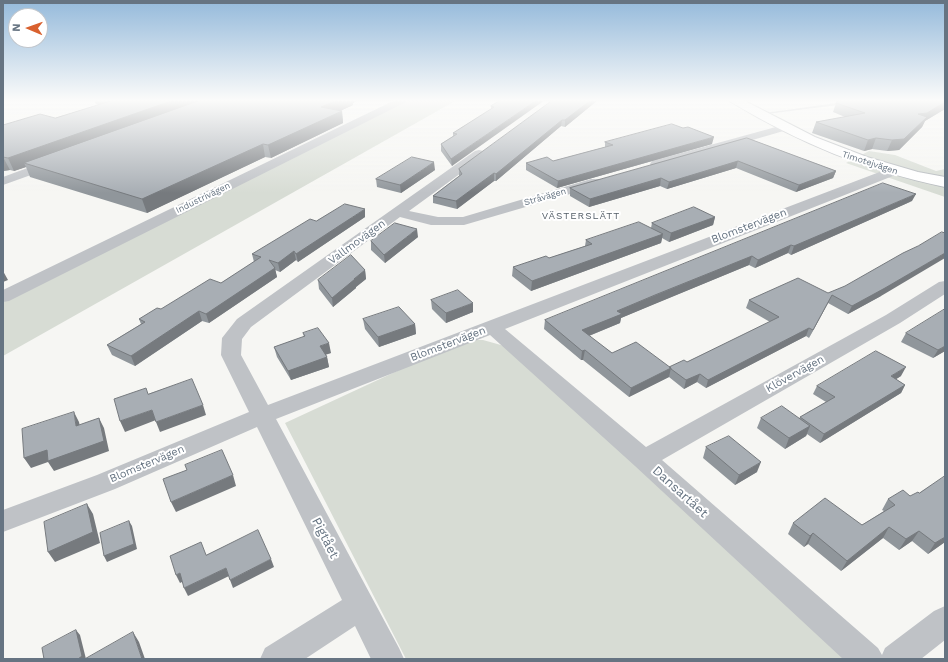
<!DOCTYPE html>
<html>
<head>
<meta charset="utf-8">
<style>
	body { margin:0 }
	#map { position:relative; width:948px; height:662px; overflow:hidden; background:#f6f6f3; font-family:"Work Sans",sans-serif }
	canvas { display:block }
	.frame { position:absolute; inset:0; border:4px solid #667482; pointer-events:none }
	.north { position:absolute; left:8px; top:8px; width:40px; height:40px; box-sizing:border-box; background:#fff; border:1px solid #c2c7cd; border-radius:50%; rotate:272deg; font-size:11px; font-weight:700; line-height:16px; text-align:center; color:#667482 }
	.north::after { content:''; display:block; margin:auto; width:14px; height:18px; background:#d9612f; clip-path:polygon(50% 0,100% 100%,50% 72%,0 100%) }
</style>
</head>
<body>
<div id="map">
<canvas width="948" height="662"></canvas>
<div class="frame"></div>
<div class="north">N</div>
</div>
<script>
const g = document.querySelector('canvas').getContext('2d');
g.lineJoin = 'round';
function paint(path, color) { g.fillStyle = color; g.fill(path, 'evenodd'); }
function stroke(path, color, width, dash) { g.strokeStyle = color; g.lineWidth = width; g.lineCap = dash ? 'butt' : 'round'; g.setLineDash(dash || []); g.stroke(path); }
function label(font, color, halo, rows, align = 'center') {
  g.font = font + ' "Work Sans",sans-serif'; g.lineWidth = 4; g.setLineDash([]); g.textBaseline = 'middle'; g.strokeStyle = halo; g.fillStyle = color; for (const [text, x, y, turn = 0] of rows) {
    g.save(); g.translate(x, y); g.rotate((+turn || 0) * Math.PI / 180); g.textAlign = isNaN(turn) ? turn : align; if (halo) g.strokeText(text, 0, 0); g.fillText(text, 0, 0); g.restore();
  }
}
const green = new Path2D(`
	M 403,100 L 457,100 L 3,356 L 3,297 Z
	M 869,151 L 895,155 L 936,171 L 945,169 L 945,197 L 846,163 Z
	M 464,340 L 483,340 L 508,347 L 856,659 L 406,659 L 285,423 Z`);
const lane = new Path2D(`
	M 844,102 L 846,103 L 846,104 L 759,115 L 757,114 Z`);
const street = new Path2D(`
	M 395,100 L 408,100 L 406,102 L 9,301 L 3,302 L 3,290 Z
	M 783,125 L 787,126 L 788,128 L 787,130 L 656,168 L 652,167 L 650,164 L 652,161 Z
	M 479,150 L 483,151 L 485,154 L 483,157 L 409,211 L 438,217 L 463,217 L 591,179 L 601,179 L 603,182 L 601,185 L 464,225 L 431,225 L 400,217 L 251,327 L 242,339 L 241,355 L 268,405 L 890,168 L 898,168 L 900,171 L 898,174 L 505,329 L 646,447 L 886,315 L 939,282 L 945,281 L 945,294 L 900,323 L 662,460 L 878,648 L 882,655 L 885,648 L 934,611 L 945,606 L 945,640 L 921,659 L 843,659 L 635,466 L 490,335 L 276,419 L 399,648 L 404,659 L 371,659 L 355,626 L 305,659 L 260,659 L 265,648 L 342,600 L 257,427 L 115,489 L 3,532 L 3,510 L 97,475 L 249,412 L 221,355 L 222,338 L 237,319 L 475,151 Z
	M 52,159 L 56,160 L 58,163 L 56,166 L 3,185 L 3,177 Z`);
const secondary = new Path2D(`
	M 729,100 L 743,100 L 815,137 L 867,157 L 918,172 L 945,177 L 945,187 C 865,170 801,144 731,102 Z`);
const wall = new Path2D(`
	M 94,100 L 358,100 L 353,103 L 353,105 L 340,111 L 342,111 L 343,123 L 271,158 L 265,157 L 147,213 L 30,177 L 26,167 L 14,171 L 10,170 L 3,171 L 3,125 L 55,118 L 99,105 L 96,104 Z
	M 501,100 L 452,166 L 441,151 L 441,144 L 453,136 L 453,133 L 491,109 L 491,106 Z
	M 553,100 L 598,100 L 565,127 L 561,126 L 496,181 L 494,181 L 457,209 L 433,203 L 433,196 L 459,176 L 459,169 Z
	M 945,100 L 945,109 L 925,121 L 922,127 L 899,150 L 887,151 L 872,149 L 864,151 L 812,133 L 816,122 L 845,117 L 833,112 L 836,103 Z
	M 747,138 L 836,171 L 833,178 L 796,192 L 736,168 L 667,189 L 660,186 L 589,207 L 570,196 L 570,188 Z
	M 605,142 L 712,144 L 557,188 L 526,170 L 526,163 L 553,161 L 605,147 Z
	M 435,170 L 401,193 L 377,187 L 376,179 Z
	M 912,201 L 791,255 L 788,253 L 755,268 L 749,265 L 654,304 L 621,318 L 620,323 L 589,336 L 612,353 L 669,367 L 687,362 L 770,322 L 746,308 L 749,300 L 828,293 L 881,296 L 848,314 L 828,303 L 809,338 L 806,336 L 706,388 L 697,382 L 684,389 L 669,377 L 629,397 L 583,360 L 581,360 L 544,329 L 545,320 Z
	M 365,217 L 298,262 L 296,260 L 280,272 L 275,270 L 277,277 L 209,323 L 202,321 L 135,366 L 112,355 L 107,345 L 141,324 L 139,319 L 221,283 L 254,262 L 252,254 L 316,221 Z
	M 715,217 L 713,225 L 669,242 L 662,238 L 661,243 L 531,291 L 512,276 L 513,267 L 549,258 L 585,246 L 586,240 L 651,228 L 652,223 Z
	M 418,237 L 385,263 L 371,250 L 371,241 Z
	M 365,270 L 366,279 L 356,287 L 356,288 L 333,307 L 319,289 L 318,280 Z
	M 431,300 L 473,312 L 446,323 L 432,309 Z
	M 363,319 L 415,324 L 416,334 L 379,347 L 365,329 Z
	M 303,333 L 331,353 L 326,354 L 327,357 L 329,367 L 291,380 L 277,357 L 274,347 L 304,337 Z
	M 906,333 L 945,351 L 933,358 L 901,342 Z
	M 901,376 L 896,379 L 905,385 L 901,393 L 820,443 L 807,434 L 806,436 L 785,449 L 757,428 L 761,418 L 799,418 L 826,402 L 813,394 L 817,386 Z
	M 706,447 L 757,472 L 735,485 L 703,458 Z
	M 888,499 L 945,542 L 928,554 L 912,541 L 899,550 L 883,538 L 841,571 L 808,544 L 804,547 L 788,534 L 793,523 L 862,525 L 884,511 L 882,510 Z`);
const shadedWall = new Path2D(`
	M 174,100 L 209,100 L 24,163 L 26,167 L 14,171 L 8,158 Z
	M 338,100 L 358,100 L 353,103 L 353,105 L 323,119 L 321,107 Z
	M 537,100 L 545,100 L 452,166 L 451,159 Z
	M 591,100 L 598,100 L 565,127 L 565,120 Z
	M 945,102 L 945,109 L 925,121 L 922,127 L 899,150 L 887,151 L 892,140 L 918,114 Z
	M 342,111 L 343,123 L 271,158 L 268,145 Z
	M 562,120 L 561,126 L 496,181 L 496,174 Z
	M 714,137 L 712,144 L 557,188 L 558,181 Z
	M 876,138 L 872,149 L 864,151 L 868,140 Z
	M 263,144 L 265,157 L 147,213 L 142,199 Z
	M 3,157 L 10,170 L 3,171 Z
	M 738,161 L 736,168 L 667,189 L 669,182 Z
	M 434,162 L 435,170 L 401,193 L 400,185 Z
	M 836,171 L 833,178 L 796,192 L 799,185 Z
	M 494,173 L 494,181 L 457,209 L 456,201 Z
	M 661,178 L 660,186 L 589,207 L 590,199 Z
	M 916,194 L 912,201 L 791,255 L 794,246 Z
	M 365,209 L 365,217 L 298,262 L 296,254 Z
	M 715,217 L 713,225 L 669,242 L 671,233 Z
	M 417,229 L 418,237 L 385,263 L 384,255 Z
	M 663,234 L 661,243 L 531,291 L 532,281 Z
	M 791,245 L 788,253 L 755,268 L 758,260 Z
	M 294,251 L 296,260 L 280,272 L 278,263 Z
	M 945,253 L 945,258 L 881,296 L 848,314 L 852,306 Z
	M 752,256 L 749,265 L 621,318 L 620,323 L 581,339 L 582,330 L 617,311 Z
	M 275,268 L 277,277 L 209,323 L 206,314 Z
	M 365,270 L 366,279 L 356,287 L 356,288 L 333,307 L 332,298 Z
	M 3,271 L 8,280 L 3,282 Z
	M 832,295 L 828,303 L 809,338 L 813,330 Z
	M 473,303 L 473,312 L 446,323 L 446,313 Z
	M 199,311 L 202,321 L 135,366 L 131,356 Z
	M 415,324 L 416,334 L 379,347 L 378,337 Z
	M 809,328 L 806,336 L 706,388 L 708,380 Z
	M 329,343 L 331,353 L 322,356 L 320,346 Z
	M 945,346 L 945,351 L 933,358 L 938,350 Z
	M 585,350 L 583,360 L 581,360 L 582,351 Z
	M 327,357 L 329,367 L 291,380 L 288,371 Z
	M 906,367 L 901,376 L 887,385 L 891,376 Z
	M 671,368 L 669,377 L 629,397 L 631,388 Z
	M 700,374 L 697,382 L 684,389 L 686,380 Z
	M 905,385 L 901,393 L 820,443 L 824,434 Z
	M 203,405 L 206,415 L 160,432 L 156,422 Z
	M 152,410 L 156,420 L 125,432 L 120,421 Z
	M 74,412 L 79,422 L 82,436 L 76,426 Z
	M 99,418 L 104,428 L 109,451 L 54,471 L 48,462 L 31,468 L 24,458 Z
	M 810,426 L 806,436 L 785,449 L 789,438 Z
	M 761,462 L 757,472 L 735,485 L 739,475 Z
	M 233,475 L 236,486 L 176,512 L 171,502 Z
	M 87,504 L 93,514 L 100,543 L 55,562 L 48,552 Z
	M 129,521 L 132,526 L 137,549 L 107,562 L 104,556 Z
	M 889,527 L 883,538 L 841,571 L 847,561 Z
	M 919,531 L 912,541 L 899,550 L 906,539 Z
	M 813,533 L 808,544 L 804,547 L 810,536 Z
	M 945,537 L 945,542 L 928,554 L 935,543 Z
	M 271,559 L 274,567 L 233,588 L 230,580 Z
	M 226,568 L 229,576 L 188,596 L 184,588 Z
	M 180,573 L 184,581 L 180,583 L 176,575 Z
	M 76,630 L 80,635 L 86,659 L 78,659 Z
	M 133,632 L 139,642 L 145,659 L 142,659 Z`);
const building = new Path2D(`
	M 114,100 L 174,100 L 8,158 L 3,157 L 3,125 L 40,114 L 55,118 Z
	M 201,100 L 338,100 L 321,107 L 342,111 L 268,145 L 263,144 L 142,199 L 24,163 Z
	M 501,100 L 537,100 L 451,159 L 441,144 L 457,134 L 453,133 L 494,107 L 491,106 Z
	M 553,100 L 591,100 L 565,120 L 562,120 L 496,174 L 494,173 L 456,201 L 433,196 L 462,174 L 459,169 Z
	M 840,100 L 945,100 L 945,102 L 927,113 L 918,114 L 927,117 L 904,139 L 892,140 L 876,138 L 868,140 L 816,122 L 865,113 L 836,103 Z
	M 672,124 L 683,128 L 688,127 L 714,137 L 558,181 L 526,163 L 547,157 L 553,161 L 613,145 L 605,142 Z
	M 747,138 L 836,171 L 799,185 L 738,161 L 669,182 L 661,178 L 590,199 L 570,188 Z
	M 412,157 L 434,162 L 400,185 L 376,179 Z
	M 883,183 L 916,194 L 794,246 L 791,245 L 758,260 L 752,256 L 655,295 L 617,311 L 622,314 L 582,330 L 612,353 L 636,342 L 671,368 L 631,388 L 585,350 L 582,351 L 545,320 Z
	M 345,204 L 365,209 L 296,254 L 294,251 L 278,263 L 269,260 L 275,268 L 206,314 L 199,311 L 131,356 L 107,345 L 145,322 L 139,319 L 157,308 L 161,309 L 210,279 L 221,283 L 261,257 L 252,254 L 310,219 L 316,221 Z
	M 694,207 L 715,217 L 671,233 L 652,223 Z
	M 639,222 L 663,234 L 532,281 L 513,267 L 546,256 L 549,258 L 592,244 L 586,240 Z
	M 395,223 L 417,229 L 384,255 L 371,241 Z
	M 942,232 L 945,233 L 945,253 L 885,288 L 852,306 L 832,295 L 813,330 L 809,328 L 708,380 L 700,374 L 686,380 L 671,369 L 671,368 L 669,367 L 684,360 L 687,362 L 779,317 L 749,300 L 798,278 L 828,293 L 845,286 L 903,253 L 918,246 Z
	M 351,255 L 365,270 L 354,279 L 355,279 L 332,298 L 318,280 Z
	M 458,290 L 473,303 L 446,313 L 431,300 Z
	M 399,307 L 415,324 L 378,337 L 363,319 Z
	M 945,309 L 945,346 L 938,350 L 906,333 Z
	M 318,328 L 329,343 L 320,346 L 327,357 L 288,371 L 274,347 L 305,336 L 303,333 Z
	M 876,351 L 906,367 L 891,376 L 905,385 L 824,434 L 800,417 L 835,397 L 817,386 Z
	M 192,379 L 203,405 L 156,422 L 152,410 L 120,421 L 114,399 L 146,388 L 148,394 Z
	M 782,406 L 810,426 L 789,438 L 761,418 Z
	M 74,412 L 76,426 L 99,418 L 104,441 L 48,461 L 47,450 L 24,458 L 22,429 Z
	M 729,436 L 761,462 L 739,475 L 706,447 Z
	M 222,450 L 233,475 L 171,502 L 163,479 L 187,470 L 185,465 Z
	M 945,476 L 945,537 L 935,543 L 919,531 L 906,539 L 889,527 L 847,561 L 813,533 L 810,536 L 793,523 L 825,498 L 862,525 L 895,505 L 888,499 L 903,490 L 910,496 L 918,492 L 919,493 Z
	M 87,504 L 93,532 L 48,552 L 44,522 Z
	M 129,521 L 134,544 L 104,556 L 100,533 Z
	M 258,530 L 271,559 L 230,580 L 226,568 L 184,588 L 180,573 L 176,575 L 170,556 L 201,542 L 206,555 Z
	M 76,630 L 82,656 L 78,659 L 44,659 L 42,648 Z
	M 133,632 L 142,659 L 85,659 Z`);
const farStreetnames = [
	["Timotejvägen",870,163,18],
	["Stråvägen",545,197,-16],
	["Industrivägen",203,198,-26]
];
const farNeighbourhoodnames = [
	["VÄSTERSLÄTT",581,216]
];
const streetNames = [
	["Blomstervägen",749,226,-21],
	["Vallmovägen",357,242,-36],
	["Blomstervägen",448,344,-21],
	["Klövervägen",795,374,-29],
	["Blomstervägen",147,464,-23]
];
const nearStreetnames = [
	["Dansartået",680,492,42],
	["Pigtået",325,538,63]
];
paint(green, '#d7dcd4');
stroke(secondary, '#b4b8bc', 2);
paint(lane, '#bfc2c6');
paint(street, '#bfc2c6');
paint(secondary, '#fff');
paint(wall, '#90969b');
paint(shadedWall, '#767a7e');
paint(building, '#a8aeb4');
stroke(building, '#767a7e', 1);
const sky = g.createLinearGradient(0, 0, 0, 193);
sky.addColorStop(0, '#95badb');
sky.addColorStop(0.52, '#fbfbfa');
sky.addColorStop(1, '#fbfbfa00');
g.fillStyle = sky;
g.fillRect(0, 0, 948, 193);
label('9px', '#667482', '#fff', farStreetnames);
g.letterSpacing = '1px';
label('10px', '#545e67', '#fff', farNeighbourhoodnames);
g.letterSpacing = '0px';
label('11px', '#667482', '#fff', streetNames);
label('13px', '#667482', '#fff', nearStreetnames);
</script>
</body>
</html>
